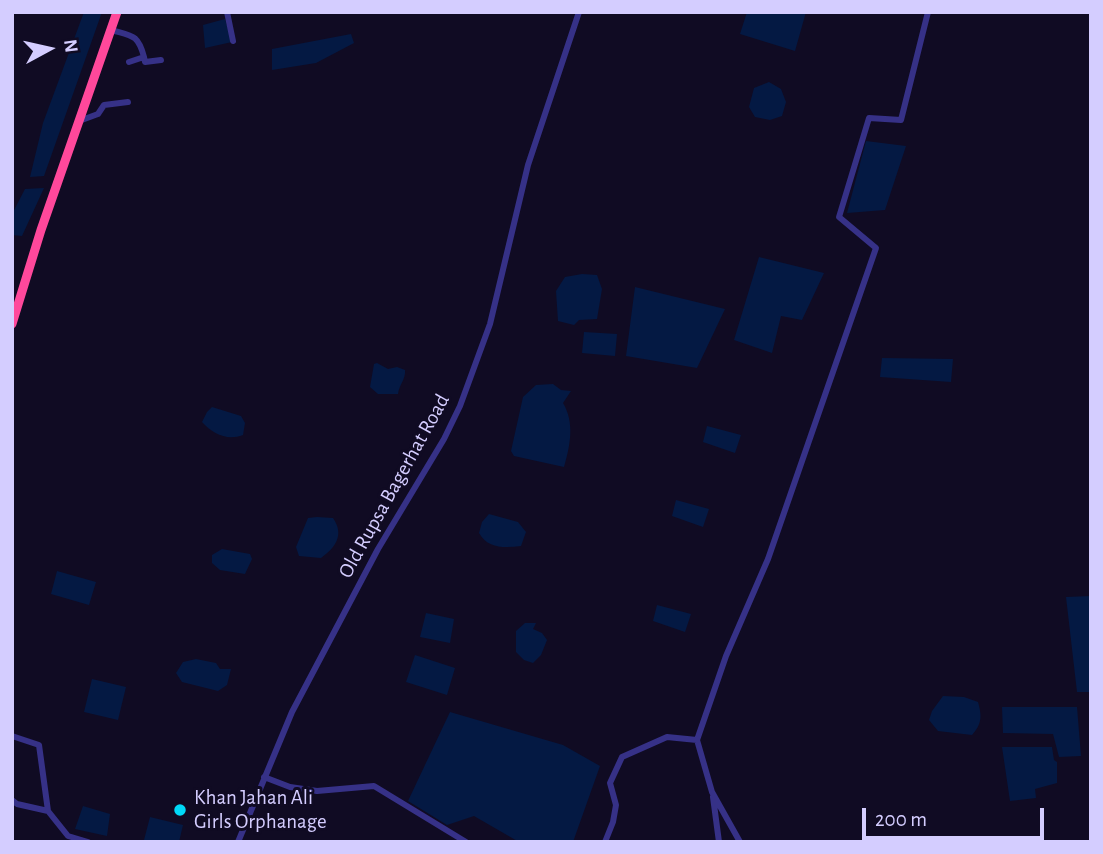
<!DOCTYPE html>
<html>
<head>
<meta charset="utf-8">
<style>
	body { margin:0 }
	#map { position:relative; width:1103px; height:854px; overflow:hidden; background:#100b23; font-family:"Alegreya Sans",sans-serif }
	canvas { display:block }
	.frame { position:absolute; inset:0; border:14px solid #d4cdff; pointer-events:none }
	.north { position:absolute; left:14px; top:14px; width:70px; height:70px; -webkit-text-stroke:5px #100b23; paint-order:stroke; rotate:82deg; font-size:19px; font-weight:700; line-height:28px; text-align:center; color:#d4cdff }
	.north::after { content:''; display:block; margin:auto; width:24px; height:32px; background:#d4cdff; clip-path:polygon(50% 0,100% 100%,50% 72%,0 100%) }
	.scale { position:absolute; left:862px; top:808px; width:182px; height:32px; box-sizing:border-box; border:4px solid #d4cdff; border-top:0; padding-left:9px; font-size:21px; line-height:24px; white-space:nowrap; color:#d4cdff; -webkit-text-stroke:5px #100b23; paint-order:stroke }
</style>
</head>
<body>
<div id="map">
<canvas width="1103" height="854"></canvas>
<div class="frame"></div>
<div class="north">N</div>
<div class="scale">200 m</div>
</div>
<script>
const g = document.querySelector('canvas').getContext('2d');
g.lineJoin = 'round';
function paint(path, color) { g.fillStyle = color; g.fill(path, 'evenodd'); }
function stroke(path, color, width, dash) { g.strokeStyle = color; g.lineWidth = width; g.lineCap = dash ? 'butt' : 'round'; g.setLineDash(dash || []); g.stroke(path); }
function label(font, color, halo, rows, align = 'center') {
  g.font = font + ' "Alegreya Sans",sans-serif'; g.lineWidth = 6; g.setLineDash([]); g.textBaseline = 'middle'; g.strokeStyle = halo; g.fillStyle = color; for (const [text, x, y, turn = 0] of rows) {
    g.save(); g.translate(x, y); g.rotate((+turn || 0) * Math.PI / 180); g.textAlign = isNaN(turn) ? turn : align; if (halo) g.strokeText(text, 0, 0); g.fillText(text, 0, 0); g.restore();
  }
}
const water = new Path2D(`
	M 84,12 L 102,12 L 44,176 L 30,177 L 43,123 Z
	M 747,12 L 806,12 L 795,51 L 740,34 Z
	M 225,19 L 232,42 L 205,48 L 203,25 Z
	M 351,34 L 354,43 L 316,63 L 272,70 L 272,49 Z
	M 769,82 L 781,89 L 786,102 L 782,116 L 770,120 L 755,117 L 749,107 L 754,88 Z
	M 866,141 L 906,146 L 885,210 L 847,213 Z
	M 44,188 L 22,236 L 12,235 L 12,214 L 25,189 Z
	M 759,257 L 824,273 L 802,320 L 781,316 L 772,353 L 734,340 Z
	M 582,274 L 597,275 L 602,289 L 597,319 L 579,320 L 574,325 L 558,321 L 556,291 L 565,277 Z
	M 635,287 L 725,309 L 697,368 L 626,356 Z
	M 584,332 L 617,334 L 615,356 L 582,353 Z
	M 882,358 L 953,359 L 951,382 L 880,377 Z
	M 377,363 L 388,369 L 397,367 L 405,370 C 406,379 399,385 398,394 L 378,394 L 370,387 L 374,364 Z
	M 553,384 L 561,390 L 571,391 L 563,403 C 575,423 570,446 564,467 L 514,456 L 511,451 L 523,397 L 536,385 Z
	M 212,407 L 241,416 L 245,423 L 243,435 C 227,441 213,434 202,422 L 207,412 Z
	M 707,426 L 741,435 L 735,453 L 703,442 Z
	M 676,500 L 709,509 L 703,527 L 672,516 Z
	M 489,514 L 518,522 L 526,532 L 521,546 C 505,548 488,549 479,533 L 482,522 Z
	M 317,517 L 333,518 C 345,535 335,548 321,558 L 299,556 L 296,547 L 308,518 Z
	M 222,549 L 250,554 L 252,559 L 245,574 L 220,570 L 212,563 L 212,555 Z
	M 57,571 L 96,582 L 89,605 L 51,594 Z
	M 1091,596 L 1091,692 L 1077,692 L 1066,597 Z
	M 657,605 L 691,614 L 685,632 L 653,621 Z
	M 426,613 L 454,619 L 450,643 L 420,637 Z
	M 525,623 L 536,623 L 533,629 L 542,633 L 547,640 L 541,655 L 533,663 L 524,660 L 516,652 L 516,631 Z
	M 415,655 L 455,668 L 447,695 L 406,682 Z
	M 196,659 L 216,663 L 220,669 L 231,669 L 227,685 L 218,691 L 182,682 L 176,673 L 183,662 Z
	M 92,679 L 126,687 L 118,720 L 84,712 Z
	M 943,696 L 964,697 L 978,702 C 982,716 982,724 972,735 L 938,731 L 929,720 L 932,711 Z
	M 1002,707 L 1077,707 L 1081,756 L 1059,757 L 1053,734 L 1003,733 Z
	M 450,712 L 563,745 L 600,766 L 573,842 L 519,842 L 474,816 L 447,825 L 408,801 Z
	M 1002,747 L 1052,747 L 1054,760 L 1057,762 L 1057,783 L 1035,789 L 1036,798 L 1010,801 Z
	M 83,806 L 110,814 L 107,836 L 75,829 Z
	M 150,817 L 183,825 L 179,842 L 144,840 Z`);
const minor = new Path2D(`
	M 227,12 L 233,41
	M 111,30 C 132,36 138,34 144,57 L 129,62
	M 144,57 L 145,62 L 161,60
	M 79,121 L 98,114 L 104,105 L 128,102
	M 12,736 L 39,745 L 48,811
	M 264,777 L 290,787 L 317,791 L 374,786 L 466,842
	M 713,797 L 719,842
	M 12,800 L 17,804 L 48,811 L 68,836 L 88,842
	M 238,842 L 292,712 L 378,549 L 444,439 L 460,406 L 490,324 L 528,165 L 579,12
	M 605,842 L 613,822 L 616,805 L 610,783 L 622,757 L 667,737 L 697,740
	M 740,842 L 712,792 L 697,740 L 726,656 L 768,559 L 876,248 L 839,217 L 869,118 L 901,120 L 928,12`);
const highway = new Path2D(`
	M 12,324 L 41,230 L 117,12`);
const markers = [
	[180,810,7,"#00d9f8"]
];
const streetNames = [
	["Old Rupsa Bagerhat Road",394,486,-61]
];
const poiNames = [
	["Khan Jahan Ali",194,798],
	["Girls Orphanage",194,822]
];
paint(water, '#041943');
stroke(minor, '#363187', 6);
stroke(highway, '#ff489b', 9);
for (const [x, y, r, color] of markers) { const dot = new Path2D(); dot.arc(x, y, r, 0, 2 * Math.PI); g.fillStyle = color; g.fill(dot); stroke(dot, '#100b23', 2.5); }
label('21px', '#d4cdff', '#100b23', streetNames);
label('21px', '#d4cdff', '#100b23', poiNames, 'left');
</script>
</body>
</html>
